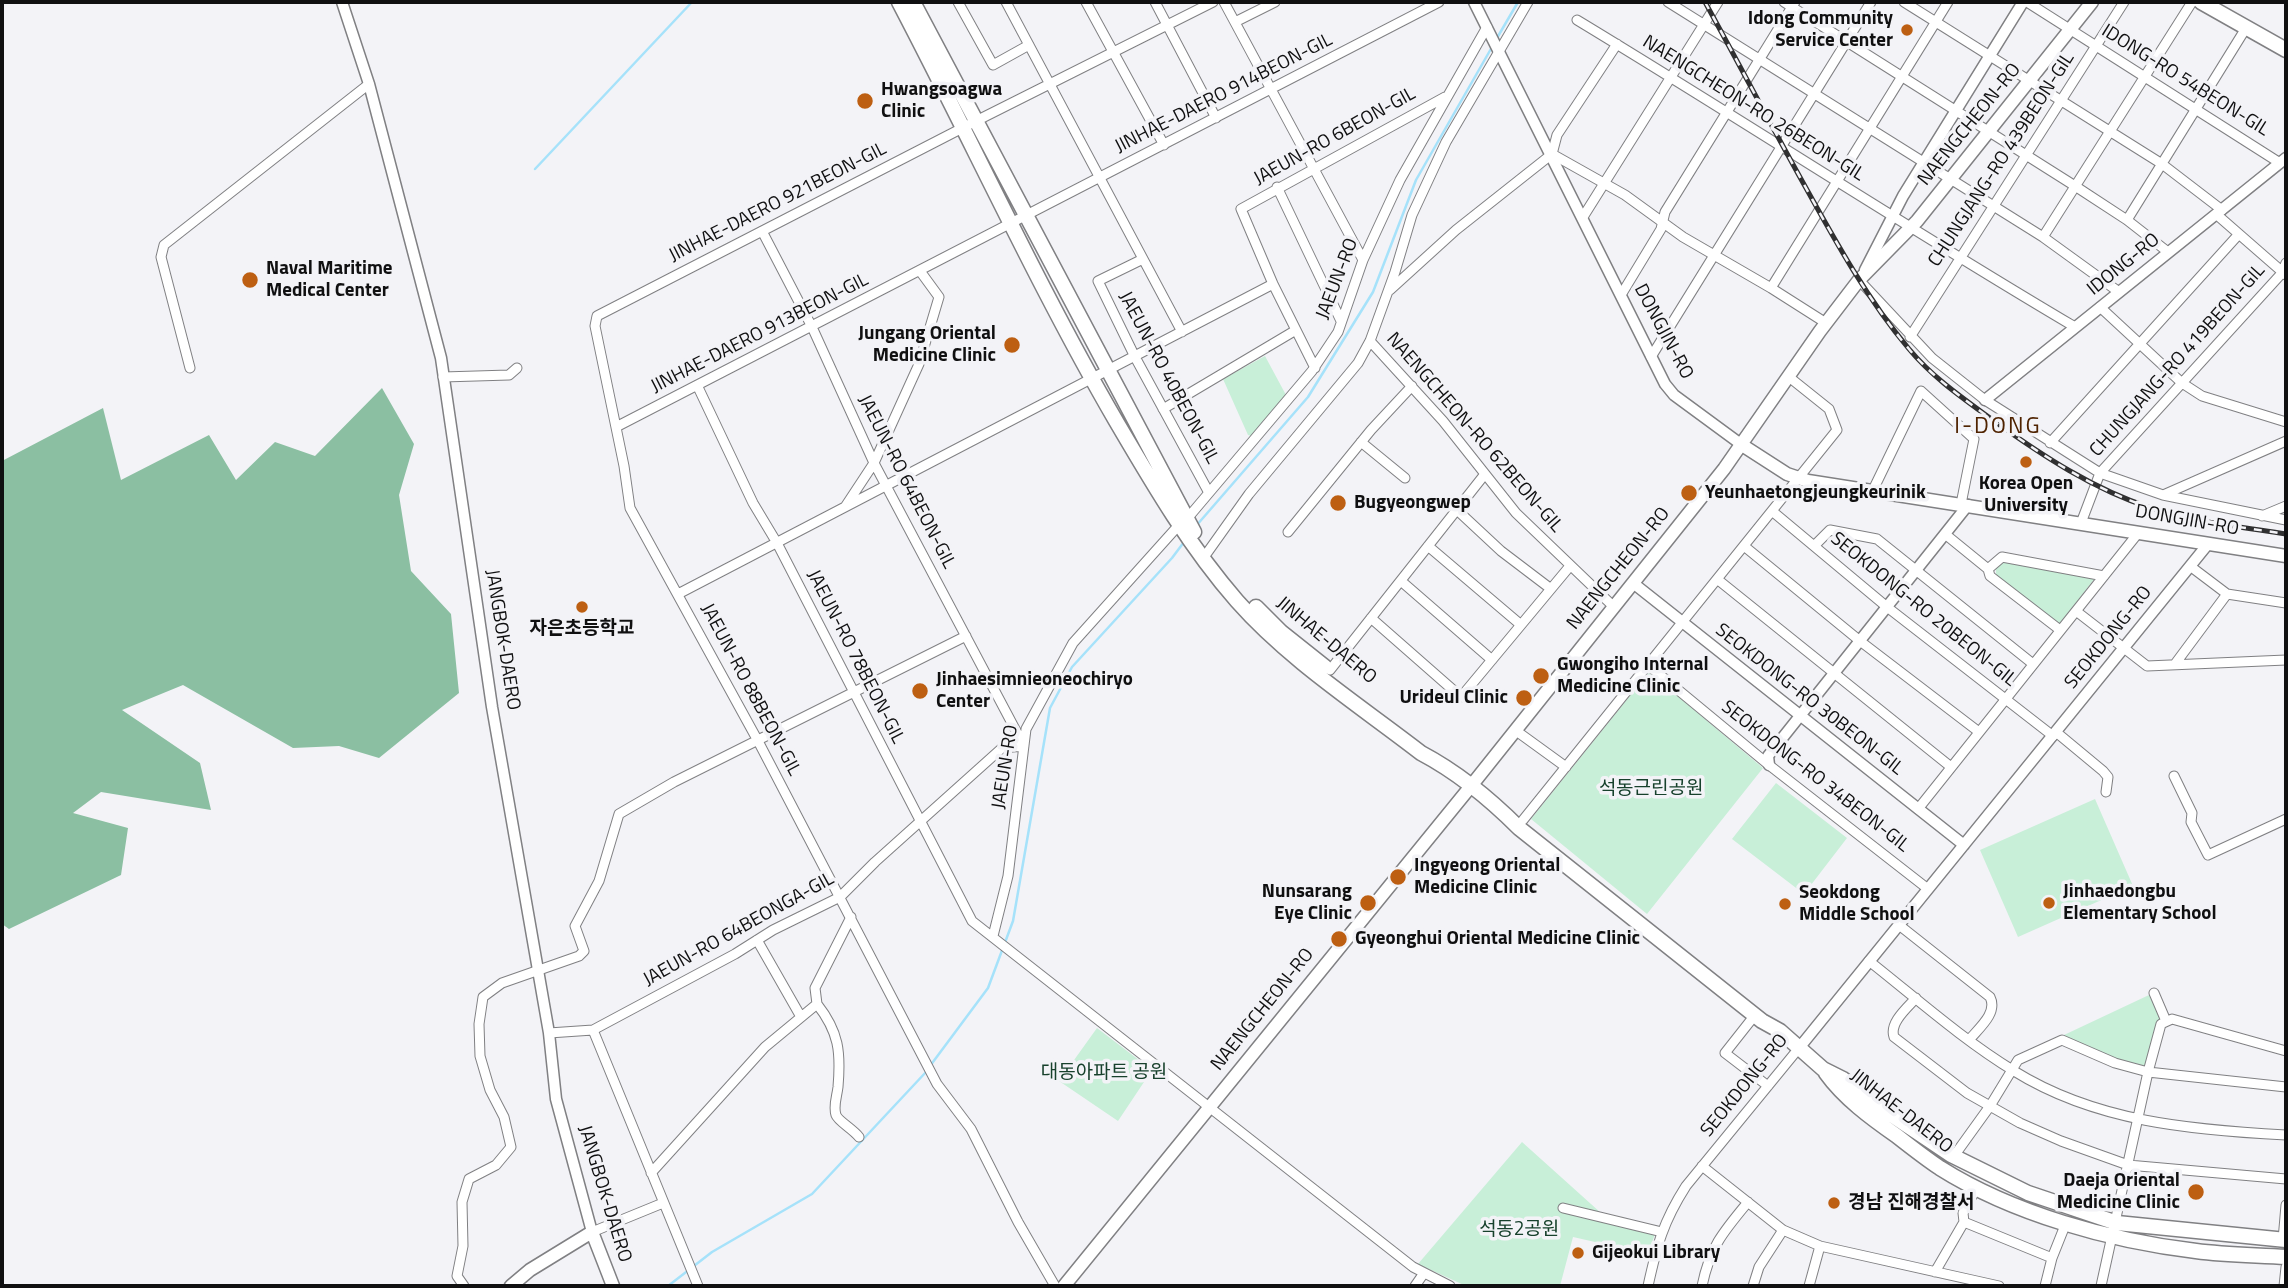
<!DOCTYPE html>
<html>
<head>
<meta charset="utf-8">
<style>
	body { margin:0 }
	#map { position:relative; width:2288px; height:1288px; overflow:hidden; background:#f3f3f7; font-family:"Titillium Web",sans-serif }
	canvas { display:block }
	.frame { position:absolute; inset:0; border:4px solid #101011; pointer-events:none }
</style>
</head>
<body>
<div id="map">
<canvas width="2288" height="1288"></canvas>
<div class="frame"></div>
</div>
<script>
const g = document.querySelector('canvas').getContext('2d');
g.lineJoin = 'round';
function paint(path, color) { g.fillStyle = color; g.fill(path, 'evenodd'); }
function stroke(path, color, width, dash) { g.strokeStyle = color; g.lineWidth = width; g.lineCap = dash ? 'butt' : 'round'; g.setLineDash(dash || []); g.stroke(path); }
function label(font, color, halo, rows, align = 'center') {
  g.font = font + ' "Titillium Web","Noto Sans KR",sans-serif'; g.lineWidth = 7; g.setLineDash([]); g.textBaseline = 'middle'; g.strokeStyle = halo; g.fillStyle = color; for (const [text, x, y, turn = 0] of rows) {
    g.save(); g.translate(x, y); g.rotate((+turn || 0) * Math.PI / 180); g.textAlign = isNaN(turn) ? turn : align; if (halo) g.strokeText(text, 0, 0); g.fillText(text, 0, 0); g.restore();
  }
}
const green = new Path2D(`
	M 1265,356 L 1286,395 L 1251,436 L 1248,435 L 1223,379 Z
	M 2001,561 L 2095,578 L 2059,625 L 1996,577 L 1996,568 Z
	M 1649,672 L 1763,768 L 1647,914 L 1531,819 Z
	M 1776,783 L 1847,838 L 1804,894 L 1732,839 Z
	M 2095,799 L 2133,886 L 2018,937 L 1980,850 Z
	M 2149,995 L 2160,1018 L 2146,1068 L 2116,1060 L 2064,1038 L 2064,1035 Z
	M 1097,1028 L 1152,1070 L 1118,1121 L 1059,1081 Z
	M 1522,1142 L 1601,1213 L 1655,1234 L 1648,1254 L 1573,1237 L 1560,1286 L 1466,1286 L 1418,1264 Z`);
const forest = new Path2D(`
	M 382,388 L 414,444 L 399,495 L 411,571 L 451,614 L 459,693 L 379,758 L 339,746 L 293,748 L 183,685 L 122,710 L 200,763 L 211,810 L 101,792 L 73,813 L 128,828 L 121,875 L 9,929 L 2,924 L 2,461 L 103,408 L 121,480 L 209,435 L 236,480 L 275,442 L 315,456 Z`);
const stream = new Path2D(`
	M 1497,38 L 1518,2
	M 535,169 L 692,2
	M 1196,526 L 1308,397 L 1373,292 L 1416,180 L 1492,47
	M 930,1066 L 988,988 L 1013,921 L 1050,708 L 1072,667 L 1172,558 L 1184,542
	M 668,1286 L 712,1252 L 812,1194 L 926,1072`);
const minor = new Path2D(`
	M 958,2 L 993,65 L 1029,45
	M 1006,2 L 1182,332
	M 1086,2 L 1164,145
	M 1155,2 L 1216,118
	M 1224,2 L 1363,260
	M 1668,2 L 2043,237 L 2119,292
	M 1784,2 L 2075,186 L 2127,220 L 2168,252
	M 1904,2 L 2162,164 L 2222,210
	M 2027,2 L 2280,163
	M 1577,20 C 1744,121 1907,228 2075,327
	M 1235,22 L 1275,2
	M 1552,154 L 1625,195 L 1683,237 L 1771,288 L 1826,323
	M 1552,154 L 1557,135 L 1617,44
	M 1277,187 L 1341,321
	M 2216,214 L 2286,275
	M 1583,217 L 1718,2
	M 2127,220 L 2246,28
	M 2043,237 L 2192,2
	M 1143,259 L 1098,281 L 1135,357 L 1208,491
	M 1859,280 L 1932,358 L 1985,400 L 2100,473 L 2163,495 L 2286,520
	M 1771,288 L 1948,2
	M 1390,290 L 1456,230 L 1552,154
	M 1621,295 L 1661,229 L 1665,212 L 1795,2
	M 2100,307 L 2182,383 L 2202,396 L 2286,422
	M 1910,337 L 2124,2
	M 1370,341 L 1443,421 L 1516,513 L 1614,607
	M 1651,357 L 1871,2
	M 190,368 L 161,257 L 164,245 L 369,84
	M 1315,368 L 1273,284 L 1241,209 L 1445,97
	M 443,377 L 509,375 L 517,368
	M 697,385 L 753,503 L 777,543 L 972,921 L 1413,1267 L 1450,1286
	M 1163,409 L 1296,330
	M 616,427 L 1439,2
	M 1361,442 L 1405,478
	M 2050,443 L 2239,234
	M 1873,490 L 1921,391 L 1974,439 L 1961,504
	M 2163,495 L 2286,441
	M 845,507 L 874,463 L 919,364 L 939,297 L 920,271
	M 1457,510 L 1501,551 L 1551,589
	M 1772,511 L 1887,607 L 2053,736
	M 2262,516 L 2286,506
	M 1186,520 L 1312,371 L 1338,332 L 1363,260 L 1400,180 L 1487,27
	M 2081,523 L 2100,473 L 2282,273 L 2286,263
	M 1288,532 L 1371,430 L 1412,386
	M 1945,534 L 1988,569 L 1990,576 L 2060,630
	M 1428,546 L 1521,625
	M 1744,546 L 1860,641 L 1979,732
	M 1814,546 L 1830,530 L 1877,539 L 2033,664
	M 1207,553 L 1249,494 L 1358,363 L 1370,341 L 1395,272 L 1412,215 L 1446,142 L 1528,2
	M 2190,566 L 2227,594 L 2286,603
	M 1988,569 L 2002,557 L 2104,576
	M 1717,579 L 1951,767
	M 1401,581 L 1492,660
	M 678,594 L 1273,284
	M 2076,611 L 2147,666 L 2286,660
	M 1371,618 L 1461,697 L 1570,566
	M 2175,664 L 2227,594
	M 1648,665 L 1769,765 L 1928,889
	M 1330,670 L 1485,474
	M 1515,730 L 1566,767
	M 2056,732 L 2103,771 L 2108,777 L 2106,792
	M 2174,776 L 2192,813 L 2191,822 L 2208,855 L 2286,819
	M 1918,809 L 2139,532
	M 1523,820 L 1837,430 L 1829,409 L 1789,377
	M 1899,925 L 1990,997 C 1998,1013 1979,1028 1969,1040
	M 993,936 L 1008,876 L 1026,729 L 1073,643 L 1178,526
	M 757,940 L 801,1017
	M 1869,961 C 1916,998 1963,1040 2014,1071 C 2096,1122 2192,1130 2286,1135
	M 2154,993 L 2166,1021
	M 1916,998 C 1907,1008 1889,1023 1894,1037 L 1967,1093 L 2020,1123 L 2061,1141 L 2128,1165 L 2286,1179
	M 817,1004 C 839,1032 841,1052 838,1087 C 837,1096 833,1106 836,1115 C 838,1121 853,1129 859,1137
	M 1755,1015 L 1725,1053 L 1768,1086
	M 593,1030 L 698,1286
	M 549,1033 L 593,1030 L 735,954 L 773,930 L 840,897 L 875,862 L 1002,748 L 1024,746 L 874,463 L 812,327 L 762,231
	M 1954,1156 L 1990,1106 L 2018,1060 L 2062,1040 L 2115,1063 L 2148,1072 L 2286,1087
	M 1702,1166 L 1783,1230 L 1820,1246 L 1999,1286
	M 651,1173 L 765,1047 L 817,1004 L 815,988 L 851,917
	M 1563,1208 L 1662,1232
	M 1964,1222 L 2052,1258
	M 1964,1222 L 1963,1213 L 1977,1187
	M 592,1232 L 663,1203
	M 2283,1240 L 2286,1205
	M 1935,1272 L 1964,1222
	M 464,1286 L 457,1276 L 463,1246 L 462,1202 L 469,1179 L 496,1165 L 511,1147 L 504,1117 L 490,1090 L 480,1056 L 479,1024 L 483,997 L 502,983 L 579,956 L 584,951 L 575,926 L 599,881 L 619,814 L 674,782 L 966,636
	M 1055,1286 L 1018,1222 L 971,1129 L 937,1084 L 758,741 L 630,508 L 624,466 L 595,326 L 597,316 L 976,121 L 1213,2
	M 1415,1286 L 1424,1273
	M 1648,1286 C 1657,1245 1663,1222 1686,1186 L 1799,1048
	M 1702,1286 C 1710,1247 1723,1232 1748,1202
	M 1753,1286 L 1759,1267 L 1783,1230
	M 1809,1286 L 1820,1246
	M 2045,1286 L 2052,1258 L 2066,1223
	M 2101,1286 L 2148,1072 L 2161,1024 L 2172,1019 L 2286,1051
	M 2284,1286 L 2286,1267`);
const tertiary = new Path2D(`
	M 342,2 L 369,84 L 441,358 L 492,707 L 549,1033 L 556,1099 L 592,1232
	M 1474,2 L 1665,384 L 1674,395 L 1742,445
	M 1865,270 L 1903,196 L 2023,2
	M 1985,400 L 2286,158
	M 1633,583 L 1964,845
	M 1769,765 L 1768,756 L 1968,505
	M 1799,1048 L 2208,544`);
const secondary = new Path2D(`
	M 1742,445 L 1787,474 L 1808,481 L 2286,556
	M 511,1286 L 530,1270 L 592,1232 L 613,1286
	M 1064,1286 L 1471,786 L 1724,469 L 1820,331 L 1859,280 L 1917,221 L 2092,2`);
const primary = new Path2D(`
	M 899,2 C 972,141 1037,285 1116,421 C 1153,484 1189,546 1237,601 C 1289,660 1359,705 1421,753 C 1457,772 1490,799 1519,828 L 1762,1021 L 1780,1031 L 1823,1069 L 1843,1079 L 1887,1112 L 1951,1155 L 2028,1193 L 2117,1223 L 2286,1240
	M 913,2 L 1194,532
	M 2201,2 L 2286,50
	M 1256,607 L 1281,632 L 1325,667
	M 1826,1073 C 1844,1098 1871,1118 1897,1136 C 1911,1147 1925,1158 1940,1168 C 2013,1214 2111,1241 2196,1251 C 2226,1255 2256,1255 2286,1257`);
const rail = new Path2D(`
	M 1705,2 C 1739,64 1772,127 1806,188 C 1837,244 1868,300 1909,349 C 1933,378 1964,399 1994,421 C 2043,456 2093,489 2151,508 C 2194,522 2241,527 2286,534`);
const markers = [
	[1907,30,7,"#bd5f12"],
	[865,101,9,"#bd5f12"],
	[250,280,9,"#bd5f12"],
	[1012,345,9,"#bd5f12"],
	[2026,462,7,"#bd5f12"],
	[1689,493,9,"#bd5f12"],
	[1338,503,9,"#bd5f12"],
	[582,607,7,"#bd5f12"],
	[1541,676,9,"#bd5f12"],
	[920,691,9,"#bd5f12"],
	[1524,698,9,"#bd5f12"],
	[1398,877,9,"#bd5f12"],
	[1368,903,9,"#bd5f12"],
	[2049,903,7,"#bd5f12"],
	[1785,904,7,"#bd5f12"],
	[1339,939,9,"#bd5f12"],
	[2196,1192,9,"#bd5f12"],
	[1834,1203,7,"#bd5f12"],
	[1578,1253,7,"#bd5f12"]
];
const poiNames = [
	["Idong Community",1893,19,"right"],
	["Service Center",1893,41,"right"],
	["Hwangsoagwa",881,90],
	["Clinic",881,112],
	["Naval Maritime",266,269],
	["Medical Center",266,291],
	["Jungang Oriental",996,334,"right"],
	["Medicine Clinic",996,356,"right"],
	["Korea Open",2026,484,"center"],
	["University",2026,506,"center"],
	["Yeunhaetongjeungkeurinik",1705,493],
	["Bugyeongwep",1354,503],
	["자은초등학교",582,629,"center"],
	["Gwongiho Internal",1557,665],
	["Medicine Clinic",1557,687],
	["Jinhaesimnieoneochiryo",936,680],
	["Center",936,702],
	["Urideul Clinic",1508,698,"right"],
	["Ingyeong Oriental",1414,866],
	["Medicine Clinic",1414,888],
	["Nunsarang",1352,892,"right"],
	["Eye Clinic",1352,914,"right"],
	["Jinhaedongbu",2063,892],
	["Elementary School",2063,914],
	["Seokdong",1799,893],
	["Middle School",1799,915],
	["Gyeonghui Oriental Medicine Clinic",1355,939],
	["Daeja Oriental",2180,1181,"right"],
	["Medicine Clinic",2180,1203,"right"],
	["경남 진해경찰서",1848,1203],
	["Gijeokui Library",1592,1253]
];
const streetNames = [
	["IDONG-RO 54BEON-GIL",2185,81,32],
	["JINHAE-DAERO 914BEON-GIL",1224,94,-27],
	["NAENGCHEON-RO 26BEON-GIL",1753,109,32],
	["NAENGCHEON-RO",1970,125,-51],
	["JAEUN-RO 6BEON-GIL",1335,137,-29],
	["CHUNGJANG-RO 439BEON-GIL",2002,160,-57],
	["JINHAE-DAERO 921BEON-GIL",778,203,-27],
	["IDONG-RO",2124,265,-39],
	["JAEUN-RO",1338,279,-69],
	["DONGJIN-RO",1663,332,62],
	["JINHAE-DAERO 913BEON-GIL",760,334,-27],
	["CHUNGJANG-RO 419BEON-GIL",2178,361,-48],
	["JAEUN-RO 40BEON-GIL",1168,378,62],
	["NAENGCHEON-RO 62BEON-GIL",1474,433,49],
	["JAEUN-RO 64BEON-GIL",906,482,63],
	["DONGJIN-RO",2187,521,10],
	["NAENGCHEON-RO",1619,569,-51],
	["SEOKDONG-RO 20BEON-GIL",1923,610,39],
	["SEOKDONG-RO",2109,638,-51],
	["JANGBOK-DAERO",502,640,81],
	["JINHAE-DAERO",1326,641,40],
	["JAEUN-RO 78BEON-GIL",855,657,63],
	["JAEUN-RO 88BEON-GIL",750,690,62],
	["SEOKDONG-RO 30BEON-GIL",1809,700,38],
	["JAEUN-RO",1006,767,-81],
	["SEOKDONG-RO 34BEON-GIL",1815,777,38],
	["JAEUN-RO 64BEONGA-GIL",739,930,-29],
	["NAENGCHEON-RO",1263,1010,-51],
	["SEOKDONG-RO",1745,1086,-51],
	["JINHAE-DAERO",1901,1112,38],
	["JANGBOK-DAERO",604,1194,73]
];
const parkNames = [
	["석동근린공원",1651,789],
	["대동아파트 공원",1104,1073],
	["석동2공원",1519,1230]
];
const quarterNames = [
	["I-DONG",1998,427]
];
paint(green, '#c8efd8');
paint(forest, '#8bbfa2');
stroke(stream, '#a6e2fa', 2.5);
stroke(minor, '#808083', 11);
stroke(tertiary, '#808083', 13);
stroke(secondary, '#808083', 15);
stroke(primary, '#808083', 17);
stroke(minor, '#fff', 9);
stroke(tertiary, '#fff', 10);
stroke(secondary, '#fff', 12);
stroke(primary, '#fff', 14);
stroke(rail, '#303031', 5);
stroke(rail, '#f3f3f7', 2.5, [8]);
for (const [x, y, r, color] of markers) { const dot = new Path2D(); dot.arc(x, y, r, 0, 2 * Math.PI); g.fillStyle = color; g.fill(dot); stroke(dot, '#f3f3f7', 2.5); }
label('bold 19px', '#101011', '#f3f3f7', poiNames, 'left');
label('19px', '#101011', '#f3f3f7', streetNames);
label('19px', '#17412c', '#f3f3f7', parkNames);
g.letterSpacing = '2px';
label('23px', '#4f2300', '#f3f3f7', quarterNames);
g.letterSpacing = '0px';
</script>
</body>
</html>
